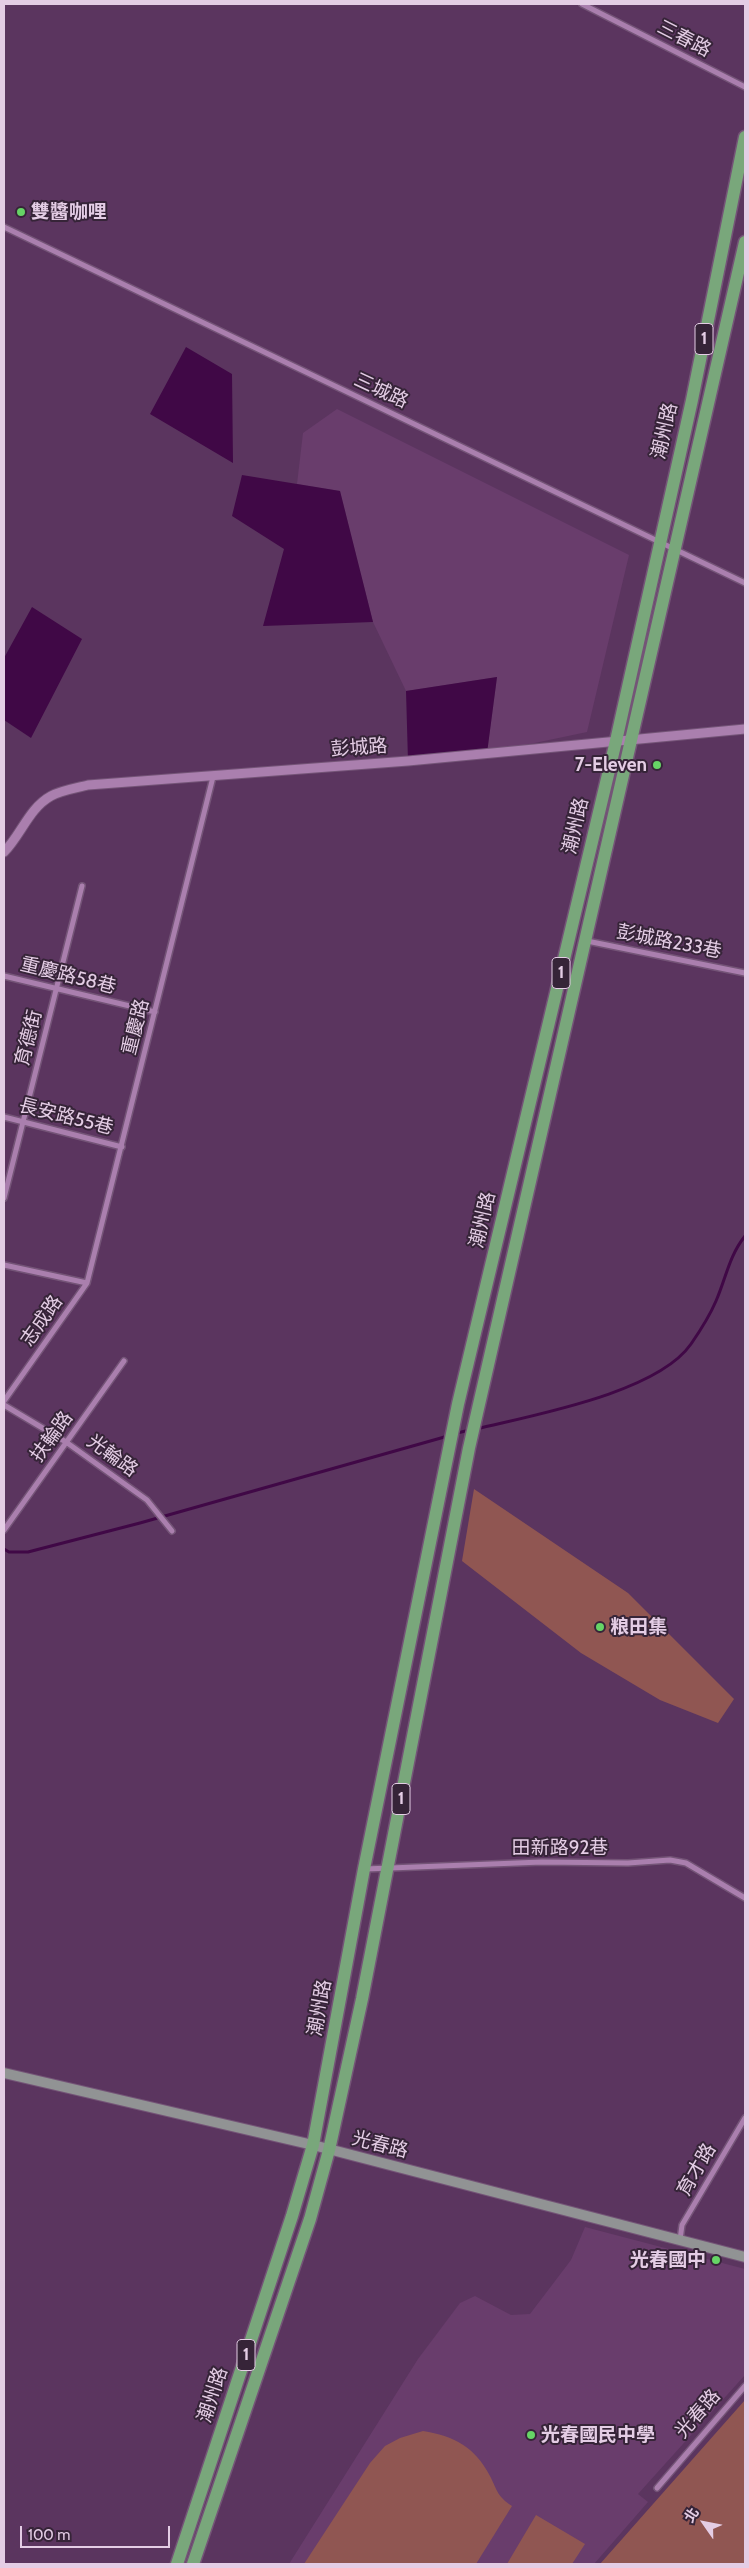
<!DOCTYPE html>
<html>
<head>
<meta charset="utf-8">
<style>
	body { margin:0 }
	#map { position:relative; width:749px; height:2568px; overflow:hidden; background:#5b355f; font-family:Cabin,"Noto Sans TC",sans-serif }
	canvas { display:block }
	.frame { position:absolute; inset:0; border:5px solid #e4cde5; pointer-events:none }
	.north { position:absolute; left:679px; top:2498px; width:50px; height:50px; -webkit-text-stroke:4px #362438; paint-order:stroke; rotate:303deg; font-size:14px; font-weight:700; line-height:20px; text-align:center; color:#e4cde5 }
	.north::after { content:''; display:block; margin:auto; width:18px; height:22px; background:#e4cde5; clip-path:polygon(50% 0,100% 100%,50% 72%,0 100%) }
	.scale { position:absolute; left:20px; top:2526px; width:150px; height:22px; box-sizing:border-box; border:2px solid #e4cde5; border-top:0; padding-left:6px; font-size:15px; line-height:18px; white-space:nowrap; color:#e4cde5; -webkit-text-stroke:4px #362438; paint-order:stroke }
</style>
</head>
<body>
<div id="map">
<canvas width="749" height="2568"></canvas>
<div class="frame"></div>
<div class="north">北</div>
<div class="scale">100 m</div>
</div>
<script>
const g = document.querySelector('canvas').getContext('2d');
g.lineJoin = 'round';
function paint(path, color) { g.fillStyle = color; g.fill(path, 'evenodd'); }
function stroke(path, color, width, dash) { g.strokeStyle = color; g.lineWidth = width; g.lineCap = dash ? 'butt' : 'round'; g.setLineDash(dash || []); g.stroke(path); }
function label(font, color, halo, rows, align = 'center') {
  g.font = font + ' Cabin,"Noto Sans TC",sans-serif'; g.lineWidth = 4; g.setLineDash([]); g.textBaseline = 'middle'; g.strokeStyle = halo; g.fillStyle = color; for (const [text, x, y, turn = 0] of rows) {
    g.save(); g.translate(x, y); g.rotate((+turn || 0) * Math.PI / 180); g.textAlign = isNaN(turn) ? turn : align; if (halo) g.strokeText(text, 0, 0); g.fillText(text, 0, 0); g.restore();
  }
}
const built = new Path2D(`
	M 337,409 L 629,555 L 587,732 L 487,753 L 497,677 L 406,691 L 373,622 L 340,491 L 297,484 L 303,433 Z
	M 585,2227 L 745,2269 L 745,2375 L 638,2494 L 648,2502 L 594,2564 L 289,2564 L 418,2359 L 460,2303 L 475,2296 L 511,2315 L 530,2314 L 571,2260 Z`);
const green = new Path2D(`
	M 474,1489 L 628,1593 L 734,1699 L 718,1723 L 660,1700 L 581,1653 L 462,1561 Z
	M 745,2400 L 745,2564 L 600,2564 Z
	M 423,2431 C 454,2436 475,2447 490,2476 C 498,2492 497,2496 512,2506 L 476,2564 L 304,2564 L 370,2463 L 385,2446 L 400,2438 Z
	M 536,2515 L 585,2544 L 572,2564 L 507,2564 Z`);
const water = new Path2D(`
	M 186,347 L 232,374 L 233,463 L 150,414 Z
	M 242,475 L 340,491 L 373,622 L 263,626 L 284,549 L 232,516 Z
	M 32,607 L 82,639 L 31,738 L 4,720 L 4,658 Z
	M 497,677 L 487,753 L 408,761 L 406,691 Z`);
const stream = new Path2D(`
	M 476,1429 C 533,1415 657,1393 691,1344 C 700,1331 710,1315 716,1301 C 726,1278 729,1256 745,1236
	M 457,1433 L 470,1430
	M 4,1549 L 9,1552 L 28,1552 L 140,1523 L 448,1436`);
const minor = new Path2D(`
	M 582,4 L 745,87
	M 4,227 L 745,583
	M 587,941 L 745,973
	M 4,976 L 155,1012
	M 4,1117 L 122,1147
	M 4,1198 L 82,886
	M 4,1265 L 87,1283
	M 4,1401 L 87,1283 L 213,777
	M 4,1405 L 66,1442 L 147,1500 L 172,1531
	M 4,1530 L 124,1361
	M 365,1869 L 542,1862 L 628,1863 L 670,1860 L 686,1863 L 745,1898
	M 680,2240 L 682,2225 L 745,2118
	M 657,2488 L 745,2386`);
const tertiary = new Path2D(`
	M 4,852 C 21,835 29,808 51,796 C 62,790 77,788 88,785 L 408,761 L 745,729`);
const secondary = new Path2D(`
	M 4,2073 L 313,2145 L 745,2257`);
const primary = new Path2D(`
	M 177,2564 L 292,2216 L 313,2145 L 364,1869 L 458,1404 L 616,741 L 692,400 L 745,137
	M 193,2564 L 310,2219 L 329,2150 L 362,1999 L 469,1448 L 745,242`);
const markers = [
	[21,212,5,"#66d466"],
	[657,765,5,"#66d466"],
	[600,1627,5,"#66d466"],
	[716,2260,5,"#66d466"],
	[531,2435,5,"#66d466"]
];
const shields = [
	[704,339,18],
	[561,973,18],
	[401,1799,18],
	[246,2355,18]
];
const shieldNames = [
	["1",704,339],
	["1",561,973],
	["1",401,1799],
	["1",246,2355]
];
const streetNames = [
	["三春路",684,39,27],
	["三城路",381,391,25],
	["潮州路",665,431,-77],
	["彭城路",359,748,-4],
	["潮州路",576,826,-77],
	["彭城路233巷",669,942,11],
	["重慶路58巷",68,976,14],
	["重慶路",136,1027,-76],
	["育德街",29,1038,-76],
	["長安路55巷",66,1117,14],
	["潮州路",483,1220,-77],
	["志成路",42,1321,-55],
	["扶輪路",52,1437,-54],
	["光輪路",112,1456,36],
	["田新路92巷",560,1848],
	["潮州路",320,2008,-80],
	["光春路",380,2145,14],
	["育才路",697,2170,-60],
	["潮州路",213,2395,-72],
	["光春路",698,2414,-49]
];
const poiNames = [
	["雙醬咖哩",31,212],
	["7-Eleven",647,765,"right"],
	["粮田集",610,1627],
	["光春國中",706,2260,"right"],
	["光春國民中學",541,2435]
];
paint(built, '#693d6c');
paint(green, '#905652');
paint(water, '#400846');
stroke(stream, '#400846', 3);
stroke(minor, '#745477', 8);
stroke(tertiary, '#745477', 11);
stroke(secondary, '#745477', 12);
stroke(primary, '#745477', 15);
stroke(minor, '#aa7fae', 5);
stroke(tertiary, '#aa7fae', 9);
stroke(secondary, '#919394', 10);
stroke(primary, '#79a77b', 12);
for (const [x, y, r, color] of markers) { const dot = new Path2D(); dot.arc(x, y, r, 0, 2 * Math.PI); g.fillStyle = color; g.fill(dot); stroke(dot, '#362438', 2); }
for (const [x, y, w] of shields) { const box = new Path2D(); box.roundRect(x - w / 2, y - 15.5, w, 31, 4); g.fillStyle = '#362438'; g.fill(box); stroke(box, '#e4cde5', 1); }
label('bold 18px', '#e4cde5', null, shieldNames);
label('19px', '#e4cde5', '#362438', streetNames);
label('bold 19px', '#e4cde5', '#362438', poiNames, 'left');
</script>
</body>
</html>
